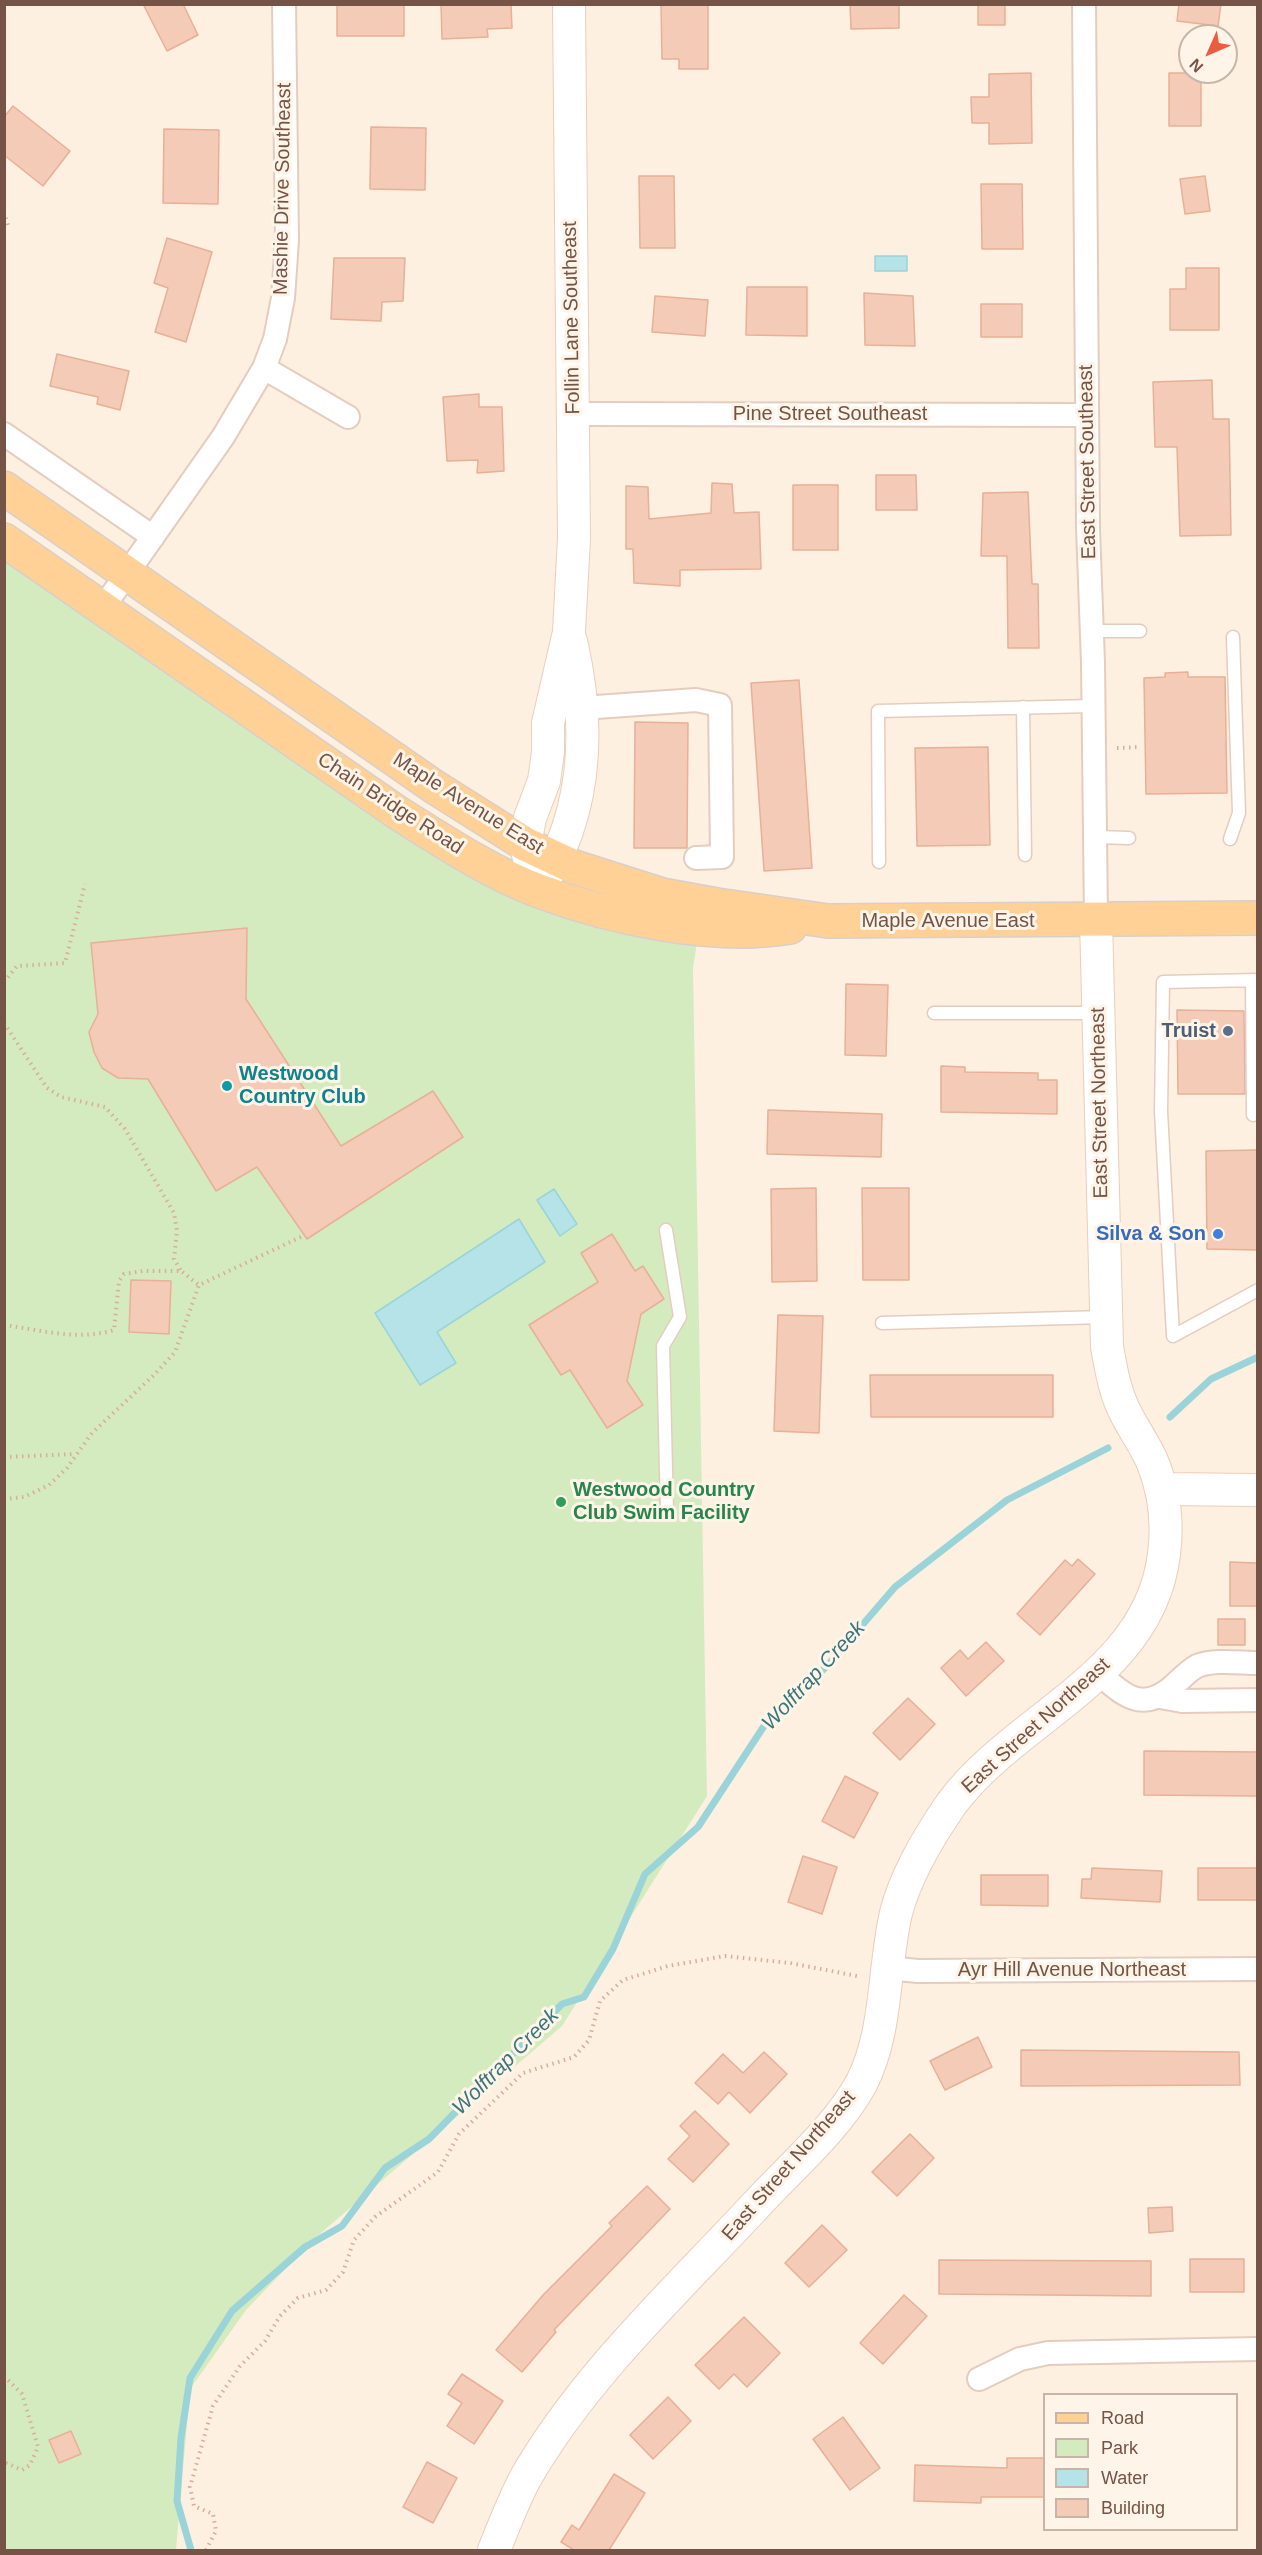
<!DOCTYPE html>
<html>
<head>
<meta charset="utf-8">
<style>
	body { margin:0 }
	#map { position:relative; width:1262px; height:2555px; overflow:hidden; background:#fdf0e1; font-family:Helvetica,sans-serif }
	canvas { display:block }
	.frame { position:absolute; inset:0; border:6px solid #755447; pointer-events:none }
	.legend { position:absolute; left:1043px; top:2393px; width:195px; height:138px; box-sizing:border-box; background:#fff4e8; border:2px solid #c8b4a8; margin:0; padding:8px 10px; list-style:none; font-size:18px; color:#755447 }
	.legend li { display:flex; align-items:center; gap:12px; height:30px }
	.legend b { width:30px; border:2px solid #c8b4a8 }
	.north { position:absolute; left:1178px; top:24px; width:60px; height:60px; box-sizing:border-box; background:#fff4e8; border:2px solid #c8b4a8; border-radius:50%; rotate:225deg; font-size:16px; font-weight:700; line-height:24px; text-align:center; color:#755447 }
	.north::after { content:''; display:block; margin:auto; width:21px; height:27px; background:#ed5b40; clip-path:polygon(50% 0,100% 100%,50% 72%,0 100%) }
</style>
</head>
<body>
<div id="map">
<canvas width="1262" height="2555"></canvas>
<div class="frame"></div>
<ul class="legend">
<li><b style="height:8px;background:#ffd196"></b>Road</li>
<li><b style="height:16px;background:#d4ebbf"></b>Park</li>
<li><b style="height:16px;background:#b5e3e7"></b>Water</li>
<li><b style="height:16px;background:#f4cbb7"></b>Building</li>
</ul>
<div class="north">N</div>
</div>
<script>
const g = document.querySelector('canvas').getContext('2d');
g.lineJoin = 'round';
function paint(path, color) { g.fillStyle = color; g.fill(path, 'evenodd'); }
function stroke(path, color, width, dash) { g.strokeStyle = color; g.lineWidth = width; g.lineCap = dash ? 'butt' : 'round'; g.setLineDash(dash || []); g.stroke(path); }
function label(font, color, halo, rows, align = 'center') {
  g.font = font + ' Helvetica,sans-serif'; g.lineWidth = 6; g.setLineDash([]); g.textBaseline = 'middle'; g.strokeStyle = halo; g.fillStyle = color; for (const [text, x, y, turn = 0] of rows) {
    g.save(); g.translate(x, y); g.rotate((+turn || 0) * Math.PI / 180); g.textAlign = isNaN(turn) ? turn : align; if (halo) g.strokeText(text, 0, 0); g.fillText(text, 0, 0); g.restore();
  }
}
const green = new Path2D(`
	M 4,542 L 538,890 L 699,929 L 693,968 L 707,1796 L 562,2026 L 314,2239 L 246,2310 L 190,2389 L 176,2550 L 5,2550 Z`);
const water = new Path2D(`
	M 875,256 L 907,256 L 907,271 L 875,271 Z
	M 554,1189 L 577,1224 L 560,1236 L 537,1200 Z
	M 519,1219 L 545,1262 L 437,1332 L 456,1363 L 420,1385 L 375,1313 Z`);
const stream = new Path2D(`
	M 1170,1417 L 1211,1379 L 1258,1357
	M 191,2550 L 177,2501 L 181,2438 L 190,2378 L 232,2311 L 305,2247 L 342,2226 L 385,2168 L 429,2139 L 562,2004 L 584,1997 L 613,1949 L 645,1874 L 698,1827 L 764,1726 L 827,1666 L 895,1587 L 1007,1500 L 1108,1448`);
const building = new Path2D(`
	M 143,4 L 183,4 L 198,35 L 167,51 Z
	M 337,4 L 404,4 L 404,36 L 337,36 Z
	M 441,4 L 511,4 L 512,28 L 487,29 L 488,37 L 442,39 Z
	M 661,4 L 708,4 L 708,69 L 679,69 L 679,59 L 662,59 Z
	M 850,4 L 899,4 L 899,28 L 851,29 Z
	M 978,4 L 1005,4 L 1005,25 L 978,25 Z
	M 1179,4 L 1221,4 L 1218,26 L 1177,21 Z
	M 1031,73 L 1032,143 L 989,144 L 989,123 L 972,123 L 971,97 L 989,97 L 989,74 Z
	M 1169,73 L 1201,73 L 1201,126 L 1169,126 Z
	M 13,106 L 70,151 L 43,186 L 4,155 L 4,117 Z
	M 371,127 L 426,128 L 425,190 L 370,189 Z
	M 164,129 L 219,130 L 218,204 L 163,203 Z
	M 639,176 L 674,176 L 675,248 L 640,248 Z
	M 1205,176 L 1210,211 L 1185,214 L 1180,179 Z
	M 981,184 L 1022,184 L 1023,249 L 982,249 Z
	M 167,238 L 212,252 L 186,342 L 155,332 L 168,288 L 154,283 Z
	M 334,258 L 405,258 L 403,301 L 382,302 L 381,321 L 331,319 Z
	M 1186,268 L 1219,268 L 1219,330 L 1170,330 L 1170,289 L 1186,289 Z
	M 747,287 L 807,287 L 807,336 L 746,335 Z
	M 864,293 L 913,296 L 915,346 L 865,345 Z
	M 655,296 L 708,300 L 705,336 L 652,332 Z
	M 981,304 L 1022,304 L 1022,337 L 981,337 Z
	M 57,354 L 129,371 L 120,410 L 97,404 L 98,397 L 50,386 Z
	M 1212,380 L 1213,419 L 1229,419 L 1231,535 L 1180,536 L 1177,447 L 1155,447 L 1153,382 Z
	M 479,394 L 479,407 L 502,407 L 504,471 L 477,473 L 478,460 L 447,461 L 443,397 Z
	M 876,475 L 916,475 L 917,510 L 876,510 Z
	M 712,483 L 732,484 L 734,513 L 759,512 L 761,569 L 680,570 L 680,586 L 634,583 L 633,549 L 626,549 L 626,486 L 648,487 L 649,519 L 711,513 Z
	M 793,485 L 838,485 L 838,550 L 793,550 Z
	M 1028,492 L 1032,584 L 1038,584 L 1039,648 L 1008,648 L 1007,556 L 981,556 L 983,493 Z
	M 1188,672 L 1188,677 L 1225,677 L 1227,793 L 1146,794 L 1144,678 L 1165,677 L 1165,673 Z
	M 799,680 L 812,868 L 764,871 L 751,683 Z
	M 635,722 L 688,723 L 687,848 L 634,848 Z
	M 988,747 L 990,845 L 917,846 L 915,748 Z
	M 247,928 L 246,999 L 341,1146 L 433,1091 L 463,1137 L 307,1239 L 257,1167 L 216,1191 L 148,1079 L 118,1078 L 102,1068 L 94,1052 L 89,1032 L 98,1014 L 91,943 Z
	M 846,984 L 888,985 L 886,1056 L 845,1055 Z
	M 1177,1010 L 1244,1011 L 1245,1094 L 1178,1094 Z
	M 941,1066 L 965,1067 L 965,1072 L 1038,1073 L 1038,1080 L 1057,1080 L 1057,1114 L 941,1112 Z
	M 768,1110 L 882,1114 L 881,1157 L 767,1154 Z
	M 1257,1150 L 1257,1250 L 1207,1249 L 1206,1151 Z
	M 816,1188 L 817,1281 L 772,1282 L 771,1189 Z
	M 862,1188 L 909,1188 L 909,1280 L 863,1280 Z
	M 612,1234 L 635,1271 L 643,1266 L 664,1299 L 641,1314 L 627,1381 L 643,1405 L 607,1428 L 570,1370 L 561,1375 L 529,1325 L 598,1282 L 581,1253 Z
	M 131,1280 L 171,1281 L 169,1334 L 129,1332 Z
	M 778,1315 L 823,1316 L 819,1433 L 774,1431 Z
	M 870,1375 L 1053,1375 L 1053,1417 L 871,1417 Z
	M 1078,1559 L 1095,1574 L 1040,1635 L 1017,1614 L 1065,1560 L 1072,1566 Z
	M 1230,1562 L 1257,1563 L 1257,1606 L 1230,1606 Z
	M 1218,1619 L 1245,1619 L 1245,1645 L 1218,1645 Z
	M 986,1642 L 1004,1661 L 966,1696 L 941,1668 L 960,1650 L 968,1659 Z
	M 908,1698 L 935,1724 L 900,1760 L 873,1733 Z
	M 1144,1751 L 1257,1752 L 1257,1796 L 1144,1795 Z
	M 845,1776 L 878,1793 L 854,1838 L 822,1821 Z
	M 803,1856 L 837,1867 L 822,1914 L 788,1902 Z
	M 1092,1868 L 1162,1871 L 1160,1902 L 1081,1898 L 1082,1879 L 1091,1879 Z
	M 1198,1868 L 1257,1868 L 1257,1900 L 1198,1900 Z
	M 981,1875 L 1048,1875 L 1048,1906 L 981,1905 Z
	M 978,2037 L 992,2067 L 945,2090 L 930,2061 Z
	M 1021,2050 L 1239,2052 L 1240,2085 L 1021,2086 Z
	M 764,2052 L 787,2074 L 750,2113 L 729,2092 L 718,2104 L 695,2083 L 723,2054 L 743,2073 Z
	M 695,2111 L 729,2144 L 693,2182 L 668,2159 L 690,2136 L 680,2126 Z
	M 910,2134 L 934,2158 L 897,2196 L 872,2172 Z
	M 647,2186 L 670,2209 L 554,2330 L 556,2332 L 522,2372 L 496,2350 L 544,2294 L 612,2226 L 609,2223 Z
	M 1172,2207 L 1173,2231 L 1149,2233 L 1148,2208 Z
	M 822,2225 L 847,2250 L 809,2287 L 785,2263 Z
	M 1190,2259 L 1244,2259 L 1244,2292 L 1190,2292 Z
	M 939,2260 L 1151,2261 L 1151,2296 L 939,2294 Z
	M 904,2295 L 927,2316 L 883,2364 L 860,2343 Z
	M 744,2317 L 780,2353 L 747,2387 L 734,2374 L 719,2389 L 695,2365 Z
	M 462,2374 L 503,2401 L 474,2444 L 447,2426 L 462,2403 L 448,2394 Z
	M 668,2397 L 691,2421 L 653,2459 L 630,2435 Z
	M 843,2417 L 880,2468 L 850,2490 L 813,2439 Z
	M 71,2431 L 81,2454 L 59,2463 L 49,2440 Z
	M 1007,2458 L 1044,2458 L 1044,2497 L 981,2497 L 981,2503 L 914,2501 L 915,2465 L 1007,2468 Z
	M 427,2462 L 457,2478 L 433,2523 L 403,2507 Z
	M 614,2474 L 645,2493 L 609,2550 L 574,2550 L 561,2542 L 572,2525 L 579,2530 Z`);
const path = new Path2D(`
	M 4,212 L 8,225
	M 1117,748 L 1139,747
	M 4,982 L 17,966 L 65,963 L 85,884
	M 4,1023 L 47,1088 L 61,1097 L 105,1107 L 125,1129 L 174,1213 L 177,1231 L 174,1259 L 181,1271
	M 4,1325 C 40,1330 78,1341 114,1330 L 119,1281 L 124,1274 L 143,1271 L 181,1271 L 199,1285
	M 4,1457 L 75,1454
	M 4,1499 L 24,1497 L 49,1485 L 67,1468 L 92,1433 L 154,1375 L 175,1352 L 199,1285 L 303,1236
	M 4,2376 L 22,2394 L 38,2447 L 30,2465 L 22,2470 L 4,2462
	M 206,2550 L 216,2531 L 213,2514 L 194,2506 L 190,2487 L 213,2406 L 240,2366 L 265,2341 L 280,2316 L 298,2298 L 326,2290 L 343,2272 L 354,2240 L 375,2217 L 438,2172 L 459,2134 L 523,2073 L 574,2057 L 589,2040 L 600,2001 L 623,1980 L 668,1966 L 725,1956 L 790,1963 L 857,1976`);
const lane = new Path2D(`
	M 1091,631 L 1140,631
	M 1023,707 L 1025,855
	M 1096,837 L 1129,838
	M 1230,839 L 1239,813 L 1233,637
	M 879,862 L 878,711 L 1093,706
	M 1252,980 L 1253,1115
	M 1258,980 L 1163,982 L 1161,1111 L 1173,1336 L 1258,1290
	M 934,1013 L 1097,1013
	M 666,1230 L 680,1317 L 663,1346 L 667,1512
	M 882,1323 L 1105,1317`);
const street = new Path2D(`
	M 1084,4 L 1088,528 L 1093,663 L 1096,920
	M 264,368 L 348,417
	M 573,414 L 1087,415
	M 4,434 L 153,537
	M 102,609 L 223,437 L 264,368 L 275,339 L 283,298 L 287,240 L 284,4
	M 582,708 L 696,700 L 720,705 L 722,857 L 696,858
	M 1098,1672 C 1122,1695 1142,1713 1172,1687 C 1180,1680 1188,1671 1197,1666 C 1214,1659 1240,1663 1258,1663
	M 1160,1697 L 1182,1701 L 1258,1700
	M 887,1968 L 918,1971 L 1258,1969
	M 979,2379 L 1020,2359 L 1048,2353 L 1258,2349`);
const secondary = new Path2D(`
	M 543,882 C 588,808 590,723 571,641
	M 538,890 L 525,844 L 530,818 L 544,781 L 548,752 L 548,723 L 569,632 L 574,538 L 569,4
	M 1161,1489 L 1258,1490
	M 494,2550 C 504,2526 513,2501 526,2477 C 584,2376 677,2290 756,2205 C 791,2167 836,2129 861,2084 C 888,2032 883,1969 896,1913 C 906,1874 929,1836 952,1803 C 1017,1716 1150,1675 1164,1554 C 1168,1523 1164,1490 1152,1461 C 1144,1443 1132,1427 1124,1410 C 1114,1389 1111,1368 1107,1347 L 1096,920`);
const primary = new Path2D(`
	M 4,488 L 433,786 L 525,844 L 574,867 L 662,895 L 717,905 L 828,921 L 1258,918
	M 4,540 L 398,813 C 443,841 489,872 539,891 C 611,918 714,940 790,927`);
const markers = [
	[1228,1031,6,"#5c6f8a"],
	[227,1086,6,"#0f9aa8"],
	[1218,1234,6,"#3f7fe0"],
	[561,1502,6,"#2e9e5b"]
];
const streetNames = [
	["Mashie Drive Southeast",283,189,-89],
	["Follin Lane Southeast",572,318,-91],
	["Pine Street Southeast",830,414],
	["East Street Southeast",1088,462,-91],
	["Chain Bridge Road",390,804,33],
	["Maple Avenue East",468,804,32],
	["Maple Avenue East",948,921],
	["East Street Northeast",1100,1103,-91],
	["East Street Northeast",1036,1726,-42],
	["Ayr Hill Avenue Northeast",1072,1970],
	["East Street Northeast",789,2166,-49]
];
const serviceNames = [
	["Truist",1216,1031]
];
const cultureNames = [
	["Westwood",239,1074],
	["Country Club",239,1097]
];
const shopNames = [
	["Silva & Son",1206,1234]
];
const leisureNames = [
	["Westwood Country",573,1490],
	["Club Swim Facility",573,1513]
];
const waterNames = [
	["Wolftrap Creek",814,1676,-47],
	["Wolftrap Creek",506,2062,-45]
];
paint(green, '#d4ebbf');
paint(water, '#b5e3e7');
stroke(water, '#9ad4d9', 1.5);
stroke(stream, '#9ad4d9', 7);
paint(building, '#f4cbb7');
stroke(building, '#e7b097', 1.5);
stroke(lane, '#e4cdbf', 15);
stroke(street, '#e4cdbf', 26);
stroke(secondary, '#e9cebc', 34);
stroke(primary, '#d8cfcb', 36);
stroke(path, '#d8ae9a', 4, [1.5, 4.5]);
stroke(lane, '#fff', 12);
stroke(street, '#fff', 22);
stroke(secondary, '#fff', 32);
stroke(primary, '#ffd196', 33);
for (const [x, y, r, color] of markers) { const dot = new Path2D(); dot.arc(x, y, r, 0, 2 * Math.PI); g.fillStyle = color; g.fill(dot); stroke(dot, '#fff4e8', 2); }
label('20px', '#755447', '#fff4e8', streetNames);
label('bold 20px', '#4e5e75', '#fff4e8', serviceNames, 'right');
label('bold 20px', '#0d838f', '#fff4e8', cultureNames, 'left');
label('bold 20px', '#366cbe', '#fff4e8', shopNames, 'right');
label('bold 20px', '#27864d', '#fff4e8', leisureNames, 'left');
label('italic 21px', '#3a757c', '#fff4e8', waterNames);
</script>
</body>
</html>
